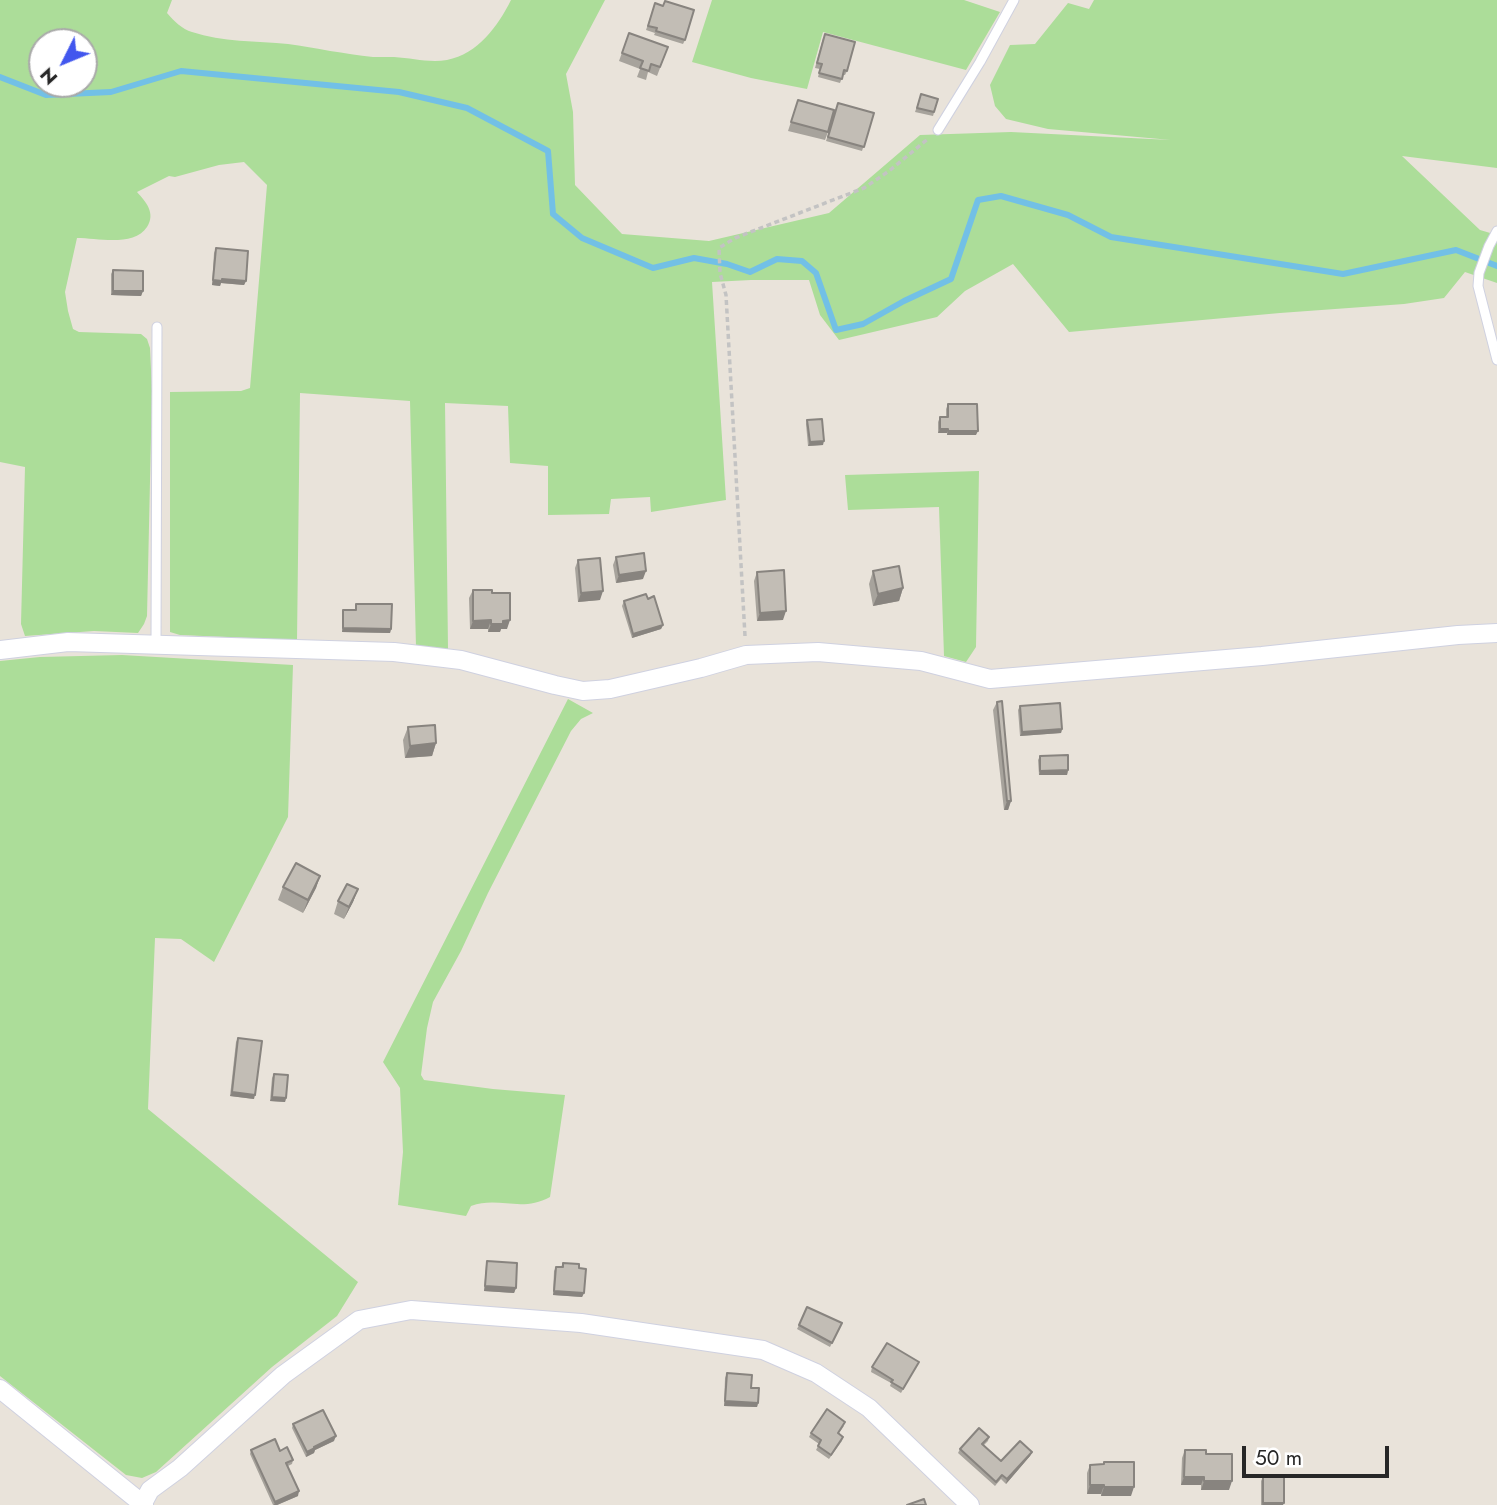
<!DOCTYPE html>
<html>
<head>
<meta charset="utf-8">
<style>
	body { margin:0 }
	#map { position:relative; width:1497px; height:1505px; overflow:hidden; background:#e9e3da; font-family:Jost,sans-serif }
	canvas { display:block }
	.north { position:absolute; left:28px; top:28px; width:70px; height:70px; box-sizing:border-box; background:#fff; border:2px solid #a9a9a9; border-radius:50%; rotate:227deg; font-size:19px; font-weight:700; line-height:28px; text-align:center; color:#272727 }
	.north::after { content:''; display:block; margin:auto; width:24px; height:32px; background:#4257ee; clip-path:polygon(50% 0,100% 100%,50% 72%,0 100%) }
	.scale { position:absolute; left:1242px; top:1446px; width:147px; height:32px; box-sizing:border-box; border:4px solid #272727; border-top:0; padding-left:9px; font-size:21px; line-height:24px; white-space:nowrap; color:#272727; -webkit-text-stroke:5px #fff; paint-order:stroke }
</style>
</head>
<body>
<div id="map">
<canvas width="1497" height="1505"></canvas>
<div class="north">N</div>
<div class="scale">50 m</div>
</div>
<script>
const g = document.querySelector('canvas').getContext('2d');
g.lineJoin = 'round';
function paint(path, color) { g.fillStyle = color; g.fill(path, 'evenodd'); }
function stroke(path, color, width, dash) { g.strokeStyle = color; g.lineWidth = width; g.lineCap = dash ? 'butt' : 'round'; g.setLineDash(dash || []); g.stroke(path); }
const green = new Path2D(`
	M 0,0 L 172,0 L 167,13 C 174,21 182,29 192,32 C 222,42 257,41 288,44 C 316,48 344,54 373,57 C 380,57 387,57 394,57 C 412,58 429,63 447,60 C 478,54 498,26 511,0 L 605,0 L 566,74 L 573,112 L 575,185 L 622,234 L 709,241 L 829,213 L 920,135 L 1011,132 L 1171,140 L 1048,129 L 1006,119 L 995,106 L 990,85 L 1010,45 L 1035,44 L 1068,3 L 1089,9 L 1094,0 L 1497,0 L 1497,168 L 1402,156 L 1480,230 L 1497,235 L 1497,283 L 1465,272 L 1444,298 L 1404,304 L 1280,313 L 1069,332 L 1013,264 L 965,291 L 937,317 L 839,340 L 820,315 L 809,280 L 751,280 L 712,282 L 726,500 L 651,512 L 650,497 L 611,499 L 609,514 L 548,515 L 548,466 L 510,463 L 508,406 L 445,403 L 448,649 L 416,647 L 410,401 L 300,393 L 297,640 L 180,635 L 170,632 L 170,392 L 241,391 L 250,388 L 267,185 L 244,162 L 219,165 L 175,177 L 169,176 L 137,192 C 146,202 156,213 147,227 C 134,247 98,238 77,238 L 65,292 L 68,311 L 73,329 L 79,332 L 141,334 L 147,339 L 150,348 L 152,391 L 147,616 L 144,624 L 138,633 L 94,631 L 25,636 L 21,624 L 25,467 L 0,462 ZM 42,42 L 84,42 L 84,84 L 42,84 Z
	M 712,0 L 964,0 L 1000,12 L 966,70 L 823,32 L 807,89 L 751,78 L 692,62 Z
	M 979,471 L 976,647 L 966,662 L 944,656 L 939,507 L 848,510 L 845,475 Z
	M 122,655 L 293,665 L 288,817 L 214,962 L 181,939 L 155,938 L 148,1109 L 358,1282 L 337,1316 L 272,1367 L 156,1472 L 142,1478 L 126,1475 L 0,1376 L 0,661 L 40,657 Z
	M 568,699 L 593,713 L 581,719 L 571,731 L 488,893 L 461,951 L 433,1002 L 427,1028 L 421,1075 L 424,1080 L 493,1089 L 565,1095 L 550,1197 C 521,1213 499,1196 471,1206 L 466,1216 L 398,1205 L 403,1152 L 400,1088 L 383,1062 Z`);
const stream = new Path2D(`
	M 0,77 L 46,95 L 111,92 L 181,71 L 399,92 L 467,108 L 548,151 L 553,214 L 582,238 L 653,268 L 694,258 L 727,264 L 750,272 L 777,259 L 802,261 L 816,273 L 836,330 L 863,324 L 904,301 L 951,279 L 978,200 L 1001,196 L 1068,215 L 1111,237 L 1343,274 L 1456,250 L 1497,266`);
const path = new Path2D(`
	M 745,636 L 726,295 L 720,273 L 719,248 L 735,238 L 864,188 L 889,171 L 929,138`);
const lane = new Path2D(`
	M 938,130 L 980,62 L 1014,0
	M 1497,231 L 1489,246 L 1479,273 L 1478,286 L 1497,360
	M 156,644 L 157,327`);
const street = new Path2D(`
	M 0,650 L 68,642 L 394,652 L 461,660 L 555,685 L 583,691 L 610,689 L 701,668 L 746,655 L 818,652 L 921,661 L 990,679 L 1262,656 L 1458,635 L 1497,633
	M 0,1389 L 144,1505
	M 142,1505 L 150,1490 L 180,1468 L 283,1375 L 359,1320 L 411,1310 L 581,1323 L 763,1350 L 816,1373 L 869,1408 L 970,1505`);
const wall = new Path2D(`
	M 655,3 L 663,6 L 685,40 L 683,44 L 654,35 L 655,33 L 646,30 Z
	M 629,33 L 668,47 L 657,76 L 648,72 L 646,80 L 637,77 L 640,69 L 619,61 Z
	M 823,38 L 847,71 L 845,75 L 843,75 L 840,83 L 818,77 L 820,69 L 815,68 Z
	M 921,94 L 938,99 L 933,116 L 915,112 Z
	M 798,100 L 828,132 L 825,140 L 788,131 Z
	M 838,103 L 874,113 L 862,151 L 826,141 Z
	M 216,248 L 246,281 L 244,285 L 221,283 L 220,286 L 212,285 L 214,253 Z
	M 113,270 L 143,291 L 141,296 L 111,295 L 111,274 Z
	M 948,404 L 976,435 L 947,435 L 947,433 L 938,433 L 938,422 L 940,417 L 946,417 L 946,409 Z
	M 807,420 L 823,445 L 808,446 L 806,424 Z
	M 616,557 L 643,579 L 616,583 L 613,565 Z
	M 578,560 L 600,600 L 578,602 L 575,568 Z
	M 873,571 L 903,588 L 899,601 L 873,606 L 869,584 Z
	M 757,572 L 783,620 L 757,621 L 754,581 Z
	M 473,590 L 492,593 L 507,629 L 501,629 L 500,632 L 488,632 L 488,629 L 470,629 L 469,598 Z
	M 648,599 L 663,625 L 661,629 L 632,638 L 622,606 L 624,601 Z
	M 356,604 L 391,629 L 390,633 L 342,632 L 342,614 L 343,610 L 355,610 Z
	M 997,702 L 1011,801 L 1008,810 L 1004,810 L 993,710 Z
	M 1020,706 L 1062,729 L 1061,733 L 1020,736 L 1018,710 Z
	M 408,727 L 436,743 L 432,756 L 405,758 L 403,740 Z
	M 1040,756 L 1068,770 L 1067,775 L 1039,775 L 1038,760 Z
	M 320,876 L 316,888 L 303,913 L 278,900 L 283,887 Z
	M 358,889 L 353,902 L 344,919 L 334,914 L 338,901 Z
	M 238,1038 L 254,1099 L 230,1096 L 236,1042 Z
	M 274,1074 L 286,1098 L 285,1102 L 270,1101 L 272,1078 Z
	M 487,1261 L 516,1288 L 514,1293 L 484,1291 L 486,1265 Z
	M 563,1263 L 584,1293 L 582,1297 L 553,1295 L 554,1271 L 556,1267 L 561,1267 Z
	M 799,1325 L 840,1327 L 830,1347 L 797,1329 Z
	M 919,1362 L 901,1393 L 890,1386 L 891,1383 L 871,1372 L 872,1367 Z
	M 727,1373 L 758,1403 L 757,1407 L 724,1406 L 725,1378 Z
	M 293,1424 L 334,1441 L 315,1450 L 314,1453 L 306,1457 L 292,1428 Z
	M 844,1426 L 839,1433 L 843,1437 L 842,1441 L 829,1459 L 816,1450 L 819,1444 L 809,1437 L 811,1433 Z
	M 989,1437 L 988,1441 L 984,1445 L 1001,1461 L 1032,1452 L 1030,1456 L 1006,1484 L 1001,1479 L 995,1486 L 958,1453 L 960,1449 Z
	M 251,1450 L 280,1451 L 293,1460 L 292,1464 L 288,1466 L 298,1496 L 277,1505 L 273,1505 L 250,1454 Z
	M 1185,1450 L 1206,1454 L 1229,1490 L 1201,1490 L 1201,1485 L 1181,1485 L 1182,1458 Z
	M 1104,1462 L 1131,1496 L 1101,1496 L 1101,1494 L 1087,1494 L 1087,1473 L 1090,1465 L 1103,1465 Z
	M 1263,1477 L 1283,1505 L 1261,1505 L 1261,1481 Z`);
const shadedWall = new Path2D(`
	M 222,279 L 246,281 L 244,285 L 221,283 L 220,286 L 212,285 L 213,280 Z
	M 113,291 L 143,291 L 141,296 L 111,295 Z
	M 940,429 L 948,429 L 947,433 L 938,433 Z
	M 948,431 L 978,431 L 976,435 L 947,435 Z
	M 824,441 L 823,445 L 808,446 L 810,442 Z
	M 646,571 L 643,579 L 616,583 L 619,575 Z
	M 903,588 L 899,601 L 873,606 L 878,594 Z
	M 603,591 L 600,600 L 578,602 L 581,593 Z
	M 786,611 L 783,620 L 757,621 L 760,613 Z
	M 491,620 L 488,629 L 470,629 L 473,621 Z
	M 510,620 L 507,629 L 501,629 L 500,632 L 488,632 L 491,624 L 503,621 Z
	M 663,625 L 661,629 L 632,638 L 633,634 Z
	M 343,628 L 391,629 L 390,633 L 342,632 Z
	M 1062,729 L 1061,733 L 1020,736 L 1022,732 Z
	M 436,743 L 432,756 L 405,758 L 410,746 Z
	M 1068,770 L 1067,775 L 1039,775 L 1040,771 Z
	M 1007,801 L 1011,801 L 1008,810 L 1004,810 Z
	M 320,876 L 316,888 L 303,913 L 308,900 Z
	M 358,889 L 353,902 L 344,919 L 349,907 Z
	M 232,1092 L 255,1095 L 254,1099 L 230,1096 Z
	M 272,1097 L 286,1098 L 285,1102 L 270,1101 Z
	M 485,1286 L 516,1288 L 514,1293 L 484,1291 Z
	M 554,1291 L 584,1293 L 582,1297 L 553,1295 Z
	M 725,1401 L 758,1403 L 757,1407 L 724,1406 Z
	M 336,1436 L 334,1441 L 315,1450 L 314,1453 L 306,1457 L 307,1452 L 314,1447 Z
	M 1032,1452 L 1030,1456 L 1006,1484 L 1007,1479 Z
	M 1184,1477 L 1204,1477 L 1201,1485 L 1181,1485 Z
	M 1204,1481 L 1232,1481 L 1229,1490 L 1201,1490 Z
	M 1090,1485 L 1104,1485 L 1101,1494 L 1087,1494 Z
	M 1104,1487 L 1134,1487 L 1131,1496 L 1101,1496 Z
	M 299,1491 L 298,1496 L 277,1505 L 274,1505 L 275,1502 Z
	M 1263,1503 L 1284,1503 L 1283,1505 L 1262,1505 Z`);
const building = new Path2D(`
	M 665,1 L 694,10 L 685,40 L 656,31 L 657,28 L 648,26 L 655,3 L 663,6 Z
	M 629,33 L 668,47 L 660,67 L 651,64 L 649,71 L 640,68 L 643,61 L 622,53 Z
	M 825,34 L 855,42 L 847,71 L 844,70 L 842,79 L 819,73 L 822,64 L 817,63 Z
	M 921,94 L 938,99 L 934,112 L 917,108 Z
	M 798,100 L 834,110 L 828,132 L 791,122 Z
	M 838,103 L 874,113 L 864,147 L 828,137 Z
	M 216,248 L 248,251 L 246,281 L 222,279 L 222,281 L 213,280 Z
	M 113,270 L 143,271 L 143,291 L 113,291 Z
	M 948,404 L 977,404 L 978,431 L 948,431 L 948,429 L 940,429 L 940,417 L 948,417 Z
	M 822,419 L 824,441 L 810,442 L 807,420 Z
	M 644,553 L 646,571 L 619,575 L 616,557 Z
	M 600,558 L 603,591 L 581,593 L 578,560 Z
	M 899,566 L 903,588 L 878,594 L 873,571 Z
	M 784,570 L 786,611 L 760,613 L 757,572 Z
	M 473,590 L 492,590 L 492,593 L 510,593 L 510,620 L 503,621 L 503,624 L 491,624 L 491,620 L 473,621 Z
	M 646,594 L 648,599 L 654,596 L 663,625 L 633,634 L 624,601 Z
	M 356,604 L 392,604 L 391,629 L 343,628 L 343,610 L 356,610 Z
	M 1002,701 L 1011,801 L 1007,801 L 997,702 Z
	M 1060,703 L 1062,729 L 1022,732 L 1020,706 Z
	M 435,725 L 436,743 L 410,746 L 408,727 Z
	M 1068,755 L 1068,770 L 1040,771 L 1040,756 Z
	M 296,863 L 320,876 L 308,900 L 283,887 Z
	M 347,884 L 358,889 L 349,907 L 338,901 Z
	M 238,1038 L 262,1041 L 255,1095 L 232,1092 Z
	M 274,1074 L 288,1075 L 286,1098 L 272,1097 Z
	M 487,1261 L 517,1263 L 516,1288 L 485,1286 Z
	M 563,1263 L 579,1264 L 579,1268 L 586,1269 L 584,1293 L 554,1291 L 556,1267 L 563,1267 Z
	M 807,1307 L 842,1323 L 832,1343 L 799,1325 Z
	M 887,1343 L 919,1362 L 903,1389 L 891,1382 L 893,1380 L 872,1367 Z
	M 727,1373 L 752,1375 L 751,1388 L 759,1388 L 758,1403 L 725,1401 Z
	M 827,1409 L 845,1422 L 838,1433 L 843,1437 L 831,1455 L 818,1446 L 821,1440 L 811,1433 Z
	M 323,1410 L 336,1436 L 314,1447 L 315,1448 L 307,1452 L 293,1424 Z
	M 979,1428 L 989,1437 L 982,1444 L 1001,1461 L 1020,1441 L 1032,1452 L 1007,1479 L 1002,1475 L 996,1482 L 960,1449 Z
	M 275,1439 L 280,1451 L 287,1447 L 293,1460 L 286,1463 L 299,1491 L 275,1502 L 251,1450 Z
	M 1185,1450 L 1206,1450 L 1206,1454 L 1232,1454 L 1232,1481 L 1204,1481 L 1204,1477 L 1184,1477 Z
	M 1104,1462 L 1134,1462 L 1134,1487 L 1104,1487 L 1104,1485 L 1090,1485 L 1090,1465 L 1104,1464 Z
	M 1263,1477 L 1284,1477 L 1284,1503 L 1263,1503 Z
	M 924,1499 L 926,1505 L 907,1505 Z`);
paint(green, '#acdd99');
stroke(stream, '#72c0e6', 6);
stroke(lane, '#cfd1e0', 11);
stroke(street, '#cfd1e0', 20);
stroke(path, '#c3c3c3', 3.5, [5, 3.5]);
stroke(lane, '#fff', 9);
stroke(street, '#fff', 18);
paint(wall, '#a7a39c');
paint(shadedWall, '#88847f');
paint(building, '#c2bdb5');
stroke(building, '#88847f', 2);
</script>
</body>
</html>
